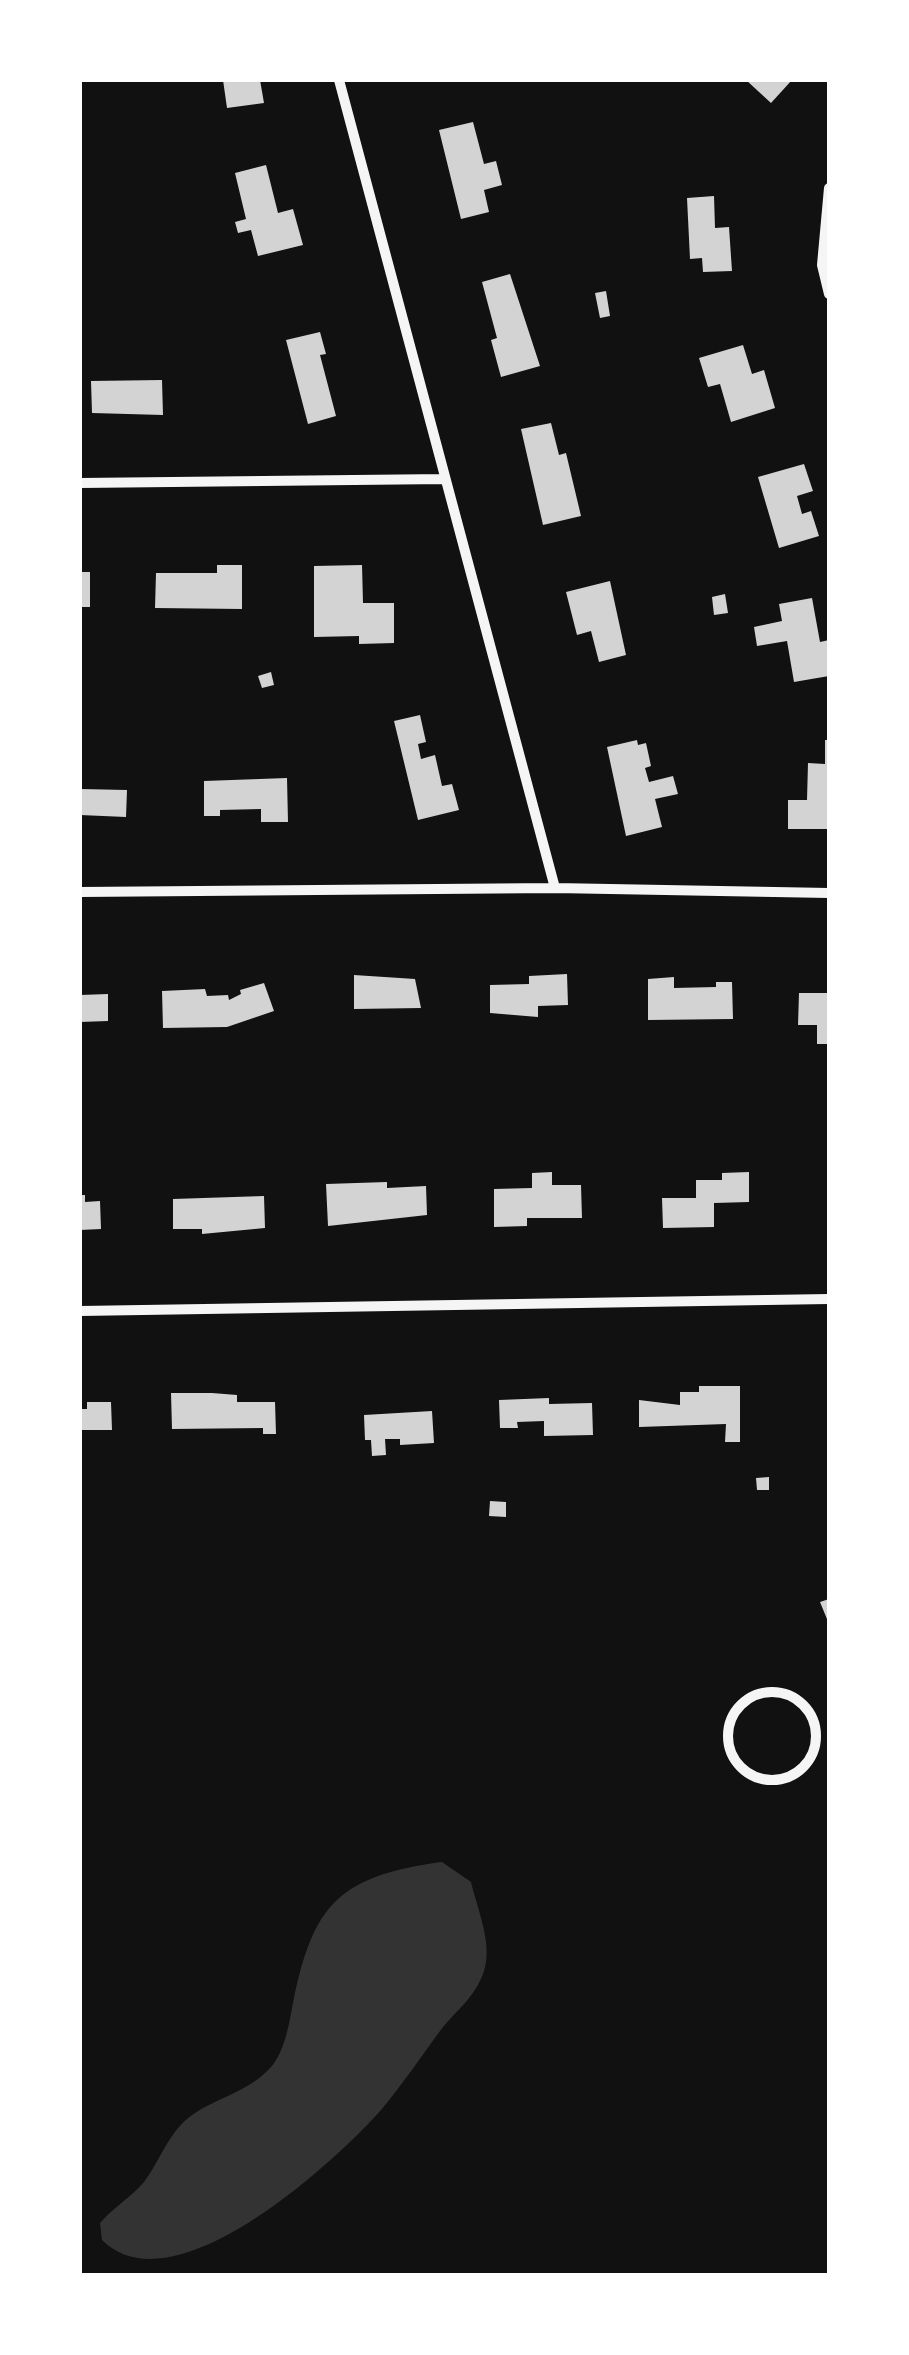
<!DOCTYPE html>
<html>
<head>
<meta charset="utf-8">
<style>
	body { margin:0 }
	#map { position:relative; width:909px; height:2355px; overflow:hidden; background:#111; font-family:"IBM Plex Sans",sans-serif }
	canvas { display:block }
	.frame { position:absolute; inset:0; border:82px solid #fff; pointer-events:none }
</style>
</head>
<body>
<div id="map">
<canvas width="909" height="2355"></canvas>
<div class="frame"></div>
</div>
<script>
const g = document.querySelector('canvas').getContext('2d');
g.lineJoin = 'round';
function paint(path, color) { g.fillStyle = color; g.fill(path, 'evenodd'); }
function stroke(path, color, width, dash) { g.strokeStyle = color; g.lineWidth = width; g.lineCap = dash ? 'butt' : 'round'; g.setLineDash(dash || []); g.stroke(path); }
const water = new Path2D(`
	M 442,1862 L 471,1882 C 477,1908 493,1944 484,1971 C 475,1998 457,2009 440,2031 C 421,2057 402,2085 381,2110 C 334,2163 173,2311 102,2240 L 100,2223 C 114,2207 130,2198 144,2182 C 159,2162 168,2135 187,2119 C 214,2097 247,2094 271,2067 C 285,2051 289,2024 293,2003 C 313,1904 339,1876 442,1862 Z`);
const building = new Path2D(`
	M 223,80 L 260,80 L 264,103 L 227,108 Z
	M 746,80 L 792,80 L 771,103 Z
	M 473,122 L 484,164 L 496,161 L 502,185 L 484,190 L 489,212 L 461,219 L 439,130 Z
	M 266,165 L 278,213 L 293,209 L 303,245 L 258,256 L 251,230 L 238,233 L 235,222 L 246,219 L 235,173 Z
	M 714,196 L 715,228 L 729,227 L 732,271 L 703,272 L 702,258 L 690,259 L 687,198 Z
	M 510,274 L 540,366 L 501,377 L 491,340 L 497,338 L 482,282 Z
	M 606,291 L 610,316 L 600,318 L 595,293 Z
	M 320,332 L 326,354 L 320,355 L 336,416 L 308,424 L 286,340 Z
	M 743,345 L 752,374 L 764,370 L 775,408 L 731,422 L 720,384 L 708,387 L 699,358 Z
	M 162,380 L 163,415 L 92,413 L 91,381 Z
	M 551,423 L 559,455 L 566,453 L 581,516 L 543,525 L 521,429 Z
	M 804,464 L 813,491 L 797,496 L 802,514 L 811,511 L 819,536 L 779,548 L 758,477 Z
	M 217,565 L 242,565 L 242,609 L 155,608 L 156,573 L 217,573 Z
	M 362,565 L 363,603 L 394,603 L 394,643 L 359,644 L 359,636 L 314,637 L 314,566 Z
	M 80,572 L 90,572 L 90,607 L 80,607 Z
	M 610,581 L 626,655 L 599,662 L 591,631 L 577,635 L 566,592 Z
	M 725,594 L 728,613 L 714,615 L 712,597 Z
	M 812,598 L 820,642 L 829,640 L 829,676 L 794,682 L 787,641 L 757,646 L 754,627 L 782,621 L 779,604 Z
	M 271,672 L 274,685 L 262,688 L 258,676 Z
	M 420,715 L 426,742 L 418,744 L 421,759 L 435,755 L 442,786 L 452,784 L 459,810 L 418,820 L 394,721 Z
	M 637,740 L 638,745 L 646,743 L 651,766 L 645,768 L 649,782 L 673,776 L 678,794 L 655,799 L 662,827 L 626,836 L 607,747 Z
	M 825,740 L 829,740 L 829,829 L 788,829 L 788,800 L 807,800 L 808,763 L 825,764 Z
	M 287,778 L 288,822 L 261,822 L 261,809 L 220,810 L 220,816 L 204,816 L 204,781 Z
	M 80,789 L 127,790 L 126,817 L 80,815 Z
	M 567,974 L 568,1005 L 538,1006 L 538,1017 L 490,1013 L 490,985 L 529,984 L 529,976 Z
	M 354,975 L 415,979 L 421,1008 L 354,1009 Z
	M 674,977 L 674,988 L 716,987 L 716,982 L 732,982 L 733,1019 L 648,1020 L 648,979 Z
	M 264,983 L 274,1011 L 227,1027 L 163,1028 L 162,991 L 205,989 L 207,996 L 228,995 L 229,1000 L 241,994 L 240,990 Z
	M 799,993 L 829,993 L 829,1044 L 817,1044 L 817,1025 L 798,1025 Z
	M 108,994 L 108,1021 L 80,1022 L 80,995 Z
	M 552,1172 L 552,1185 L 581,1185 L 582,1218 L 527,1218 L 527,1226 L 494,1227 L 494,1189 L 532,1188 L 532,1173 Z
	M 749,1172 L 749,1202 L 714,1203 L 714,1227 L 663,1228 L 662,1198 L 696,1198 L 696,1180 L 722,1180 L 722,1173 Z
	M 387,1182 L 387,1188 L 426,1186 L 427,1215 L 328,1226 L 326,1184 Z
	M 80,1195 L 85,1195 L 85,1202 L 100,1201 L 101,1229 L 80,1230 Z
	M 264,1196 L 265,1228 L 202,1234 L 202,1229 L 173,1229 L 173,1199 Z
	M 699,1386 L 740,1386 L 740,1442 L 725,1442 L 726,1424 L 639,1427 L 639,1400 L 680,1405 L 680,1392 L 699,1392 Z
	M 171,1393 L 212,1393 L 237,1395 L 237,1402 L 275,1402 L 276,1434 L 263,1434 L 263,1428 L 172,1429 Z
	M 549,1398 L 549,1404 L 592,1403 L 593,1435 L 544,1436 L 544,1421 L 517,1422 L 518,1428 L 500,1428 L 499,1400 Z
	M 87,1402 L 111,1402 L 112,1430 L 80,1430 L 80,1409 L 87,1409 Z
	M 432,1411 L 434,1443 L 400,1445 L 400,1439 L 385,1439 L 386,1455 L 372,1456 L 371,1440 L 365,1440 L 364,1415 Z
	M 769,1477 L 769,1490 L 757,1490 L 756,1478 Z
	M 490,1501 L 506,1502 L 506,1517 L 489,1516 Z
	M 829,1599 L 829,1624 L 820,1602 Z`);
const minor = new Path2D(`
	M 339,80 L 555,888
	M 829,188 L 822,265 L 829,294
	M 80,483 L 445,479
	M 80,892 L 555,888 L 829,893
	M 80,1311 L 829,1299
	M728 1736a44 44 0 1 1 88 0a44 44 0 1 1-88 0Z`);
paint(water, '#333');
paint(building, '#d3d3d3');
stroke(minor, '#f5f5f5', 10);
</script>
</body>
</html>
